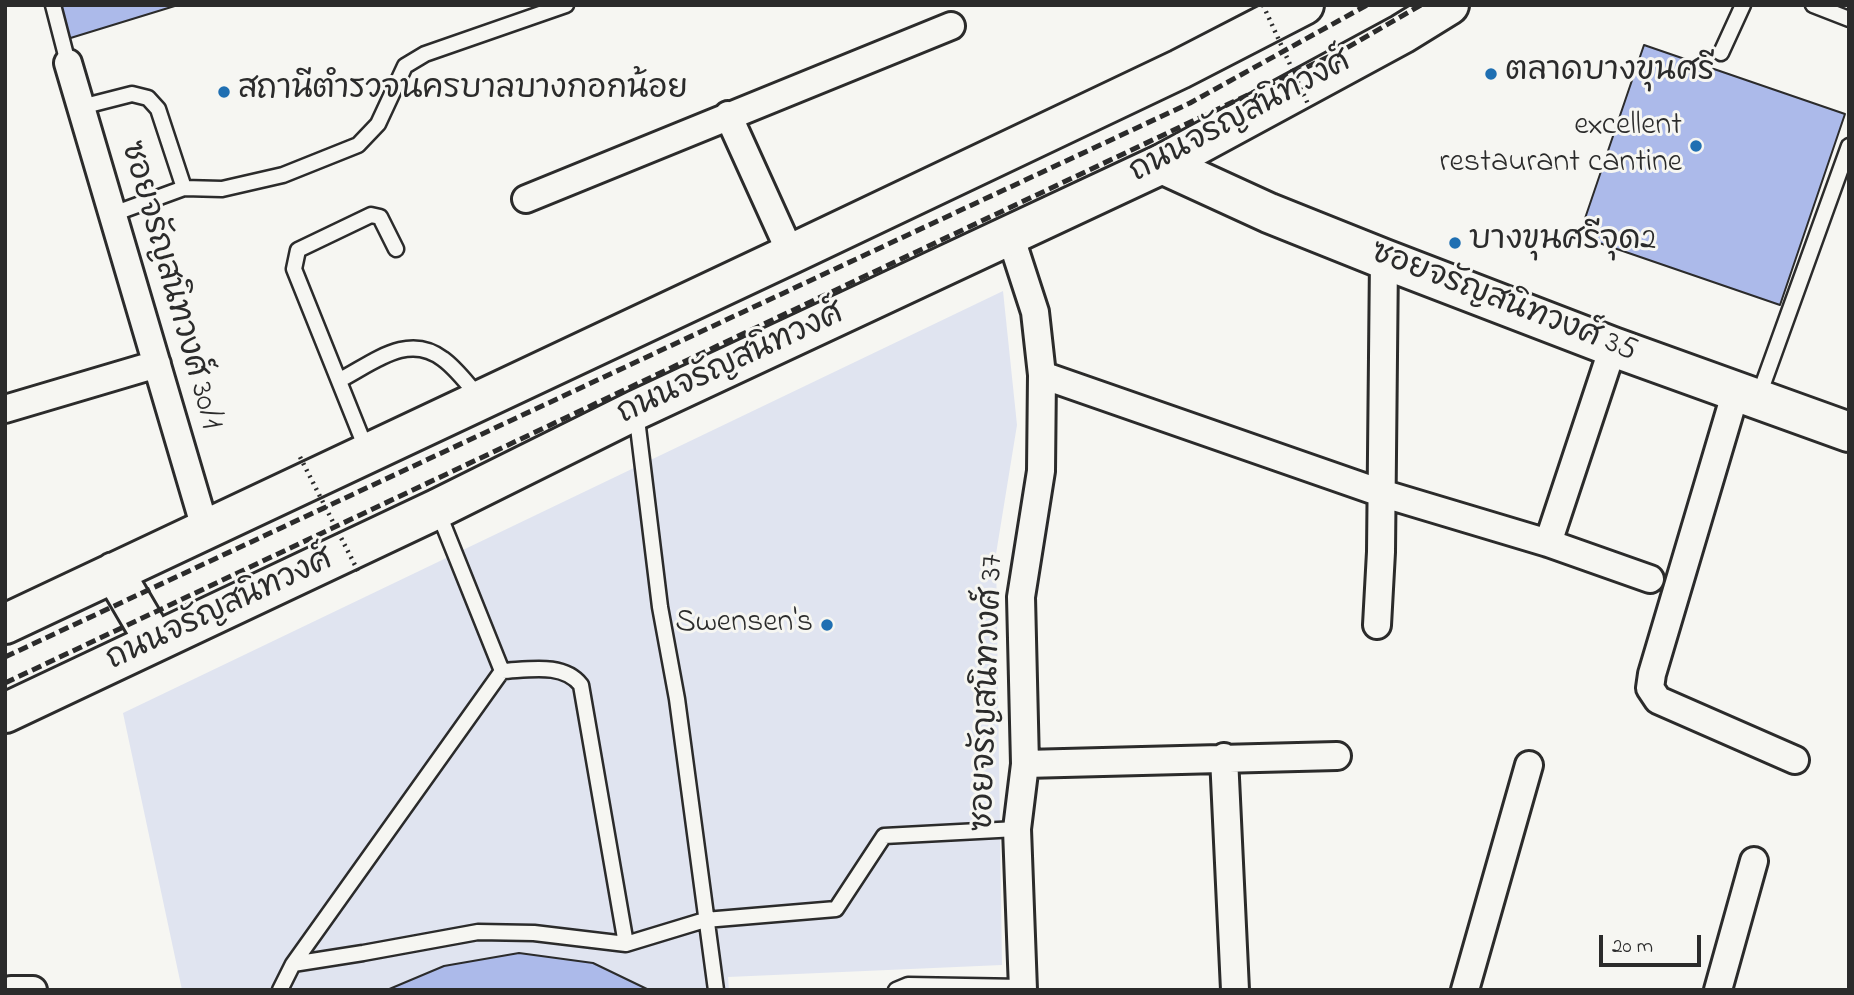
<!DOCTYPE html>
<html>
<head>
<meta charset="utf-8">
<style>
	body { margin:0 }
	#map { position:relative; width:1854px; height:995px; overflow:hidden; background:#f6f6f2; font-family:"Indie Flower",sans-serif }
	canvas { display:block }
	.frame { position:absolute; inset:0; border:7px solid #2b2b2b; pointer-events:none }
	.scale { position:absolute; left:1599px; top:935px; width:102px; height:32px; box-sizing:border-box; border:4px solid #2b2b2b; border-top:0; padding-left:9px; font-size:21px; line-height:24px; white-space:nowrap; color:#2b2b2b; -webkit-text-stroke:5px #f6f6f2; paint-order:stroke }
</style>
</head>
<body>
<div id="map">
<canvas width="1854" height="995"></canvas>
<div class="frame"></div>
<div class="scale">20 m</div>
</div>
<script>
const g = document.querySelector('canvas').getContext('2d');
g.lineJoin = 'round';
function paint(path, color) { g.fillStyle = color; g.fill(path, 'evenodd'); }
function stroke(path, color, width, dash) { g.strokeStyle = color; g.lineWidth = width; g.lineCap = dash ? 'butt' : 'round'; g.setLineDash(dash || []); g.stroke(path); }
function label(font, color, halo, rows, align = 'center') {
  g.font = font + ' "Indie Flower","Playpen Sans Thai",sans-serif'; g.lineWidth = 6; g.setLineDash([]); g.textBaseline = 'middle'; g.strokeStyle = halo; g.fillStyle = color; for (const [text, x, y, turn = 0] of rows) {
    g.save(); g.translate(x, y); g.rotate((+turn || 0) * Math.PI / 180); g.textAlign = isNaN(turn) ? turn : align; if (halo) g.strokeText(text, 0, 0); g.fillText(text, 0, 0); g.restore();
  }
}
const built = new Path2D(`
	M 1003,291 L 1017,425 L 996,554 L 1002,965 L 728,977 L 729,990 L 182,990 L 123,713 Z`);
const building = new Path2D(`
	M 53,5 L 178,5 L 64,40 Z
	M 1644,45 L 1845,114 L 1780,305 L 1579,236 Z
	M 519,953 L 593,963 L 649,990 L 387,990 L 444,966 Z`);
const lane = new Path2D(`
	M 53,5 L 68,63
	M 1813,5 L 1849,19
	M 1721,53 L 1743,5
	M 81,107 L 132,94 L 148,98 L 158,109 L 184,188 L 113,214
	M 184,188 L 222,189 L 283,175 L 358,145 L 378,124 L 405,66 L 425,54 L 566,5
	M 340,380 C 373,363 408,332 443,359 C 457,369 468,385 480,398
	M 1758,398 L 1849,146
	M 636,411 L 660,607 L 677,699 L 716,990
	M 367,451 L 294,269 L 298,250 L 371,215 L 380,217 L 396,249
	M 502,671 C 528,670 563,662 581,685 L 626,944
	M 293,964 L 502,671 L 437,509
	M 280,990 L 293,964 L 363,953 L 478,932 L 534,933 L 626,944 L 705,920 L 836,909 L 884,836 L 1017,829
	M 896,990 L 908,985 L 1023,987`);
const street = new Path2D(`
	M 68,63 L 205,528
	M 728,115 L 791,254
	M 526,199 L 951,26
	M 1010,235 L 1035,312 L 1042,375 L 1041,471 L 1021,597 L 1025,764 L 1017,829 L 1023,990
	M 1042,375 L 1381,493 L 1548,543 L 1650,579
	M 1736,391 L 1652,674 L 1650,688 L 1658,700 L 1795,760
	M 5,409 L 157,364
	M 1548,543 L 1613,347
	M 1377,625 L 1381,552 L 1384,259
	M 1224,757 L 1235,990
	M 1025,764 L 1337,756
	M 11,990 L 33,990
	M 1465,990 L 1529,765
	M 1718,990 L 1754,861`);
const secondary = new Path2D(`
	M 1162,164 L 1269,213 L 1384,259 L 1613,347 L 1849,432`);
const primary = new Path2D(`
	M 114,572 L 155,642
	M 5,624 L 791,254 L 1180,69 L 1304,5
	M 5,713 L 437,509 L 636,410 L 1162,164 L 1402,34 L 1449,5`);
const rail = new Path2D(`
	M 5,657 L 1190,103 L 1367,5
	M 5,683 L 1345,49 L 1421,5`);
const pathBridge = new Path2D(`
	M 1263,5 L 1308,104
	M 300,457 L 360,575`);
const markers = [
	[1491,74,7,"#1f6fb2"],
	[224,92,7,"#1f6fb2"],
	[1696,146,7,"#1f6fb2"],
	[1455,243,7,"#1f6fb2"],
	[827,625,7,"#1f6fb2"]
];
const poiNames = [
	["ตลาดบางขุนศรี",1505,74],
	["สถานีตำรวจนครบาลบางกอกน้อย",238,92],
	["excellent",1682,128,"right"],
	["restaurant cantine",1682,165,"right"],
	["บางขุนศรีจุด2",1469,243],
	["Swensen's",813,625,"right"]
];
const streetNames = [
	["ถนนจรัญสนิทวงศ์",1241,119,-28],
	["ซอยจรัญสนิทวงศ์ 30/1",169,286,74],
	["ซอยจรัญสนิทวงศ์ 35",1503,304,21],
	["ถนนจรัญสนิทวงศ์",731,366,-25],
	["ถนนจรัญสนิทวงศ์",220,612,-25],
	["ซอยจรัญสนิทวงศ์ 37",990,693,-88]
];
paint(built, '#e0e4f0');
paint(building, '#acbaea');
stroke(building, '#2b2b2b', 2);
stroke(lane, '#2b2b2b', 19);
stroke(street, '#2b2b2b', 32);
stroke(secondary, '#2b2b2b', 44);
stroke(primary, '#2b2b2b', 44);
stroke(lane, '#f6f6f2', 14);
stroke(street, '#f6f6f2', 26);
stroke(secondary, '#f6f6f2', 38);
stroke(primary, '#f6f6f2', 38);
stroke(rail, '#2b2b2b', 5, [10, 5]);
stroke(pathBridge, '#2b2b2b', 4.5, [2, 5]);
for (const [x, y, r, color] of markers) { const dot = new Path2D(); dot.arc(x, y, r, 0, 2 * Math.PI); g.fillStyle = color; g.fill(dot); stroke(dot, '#f6f6f2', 2.5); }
label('32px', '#2b2b2b', '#f6f6f2', poiNames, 'left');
label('32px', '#2b2b2b', '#f6f6f2', streetNames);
</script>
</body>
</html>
